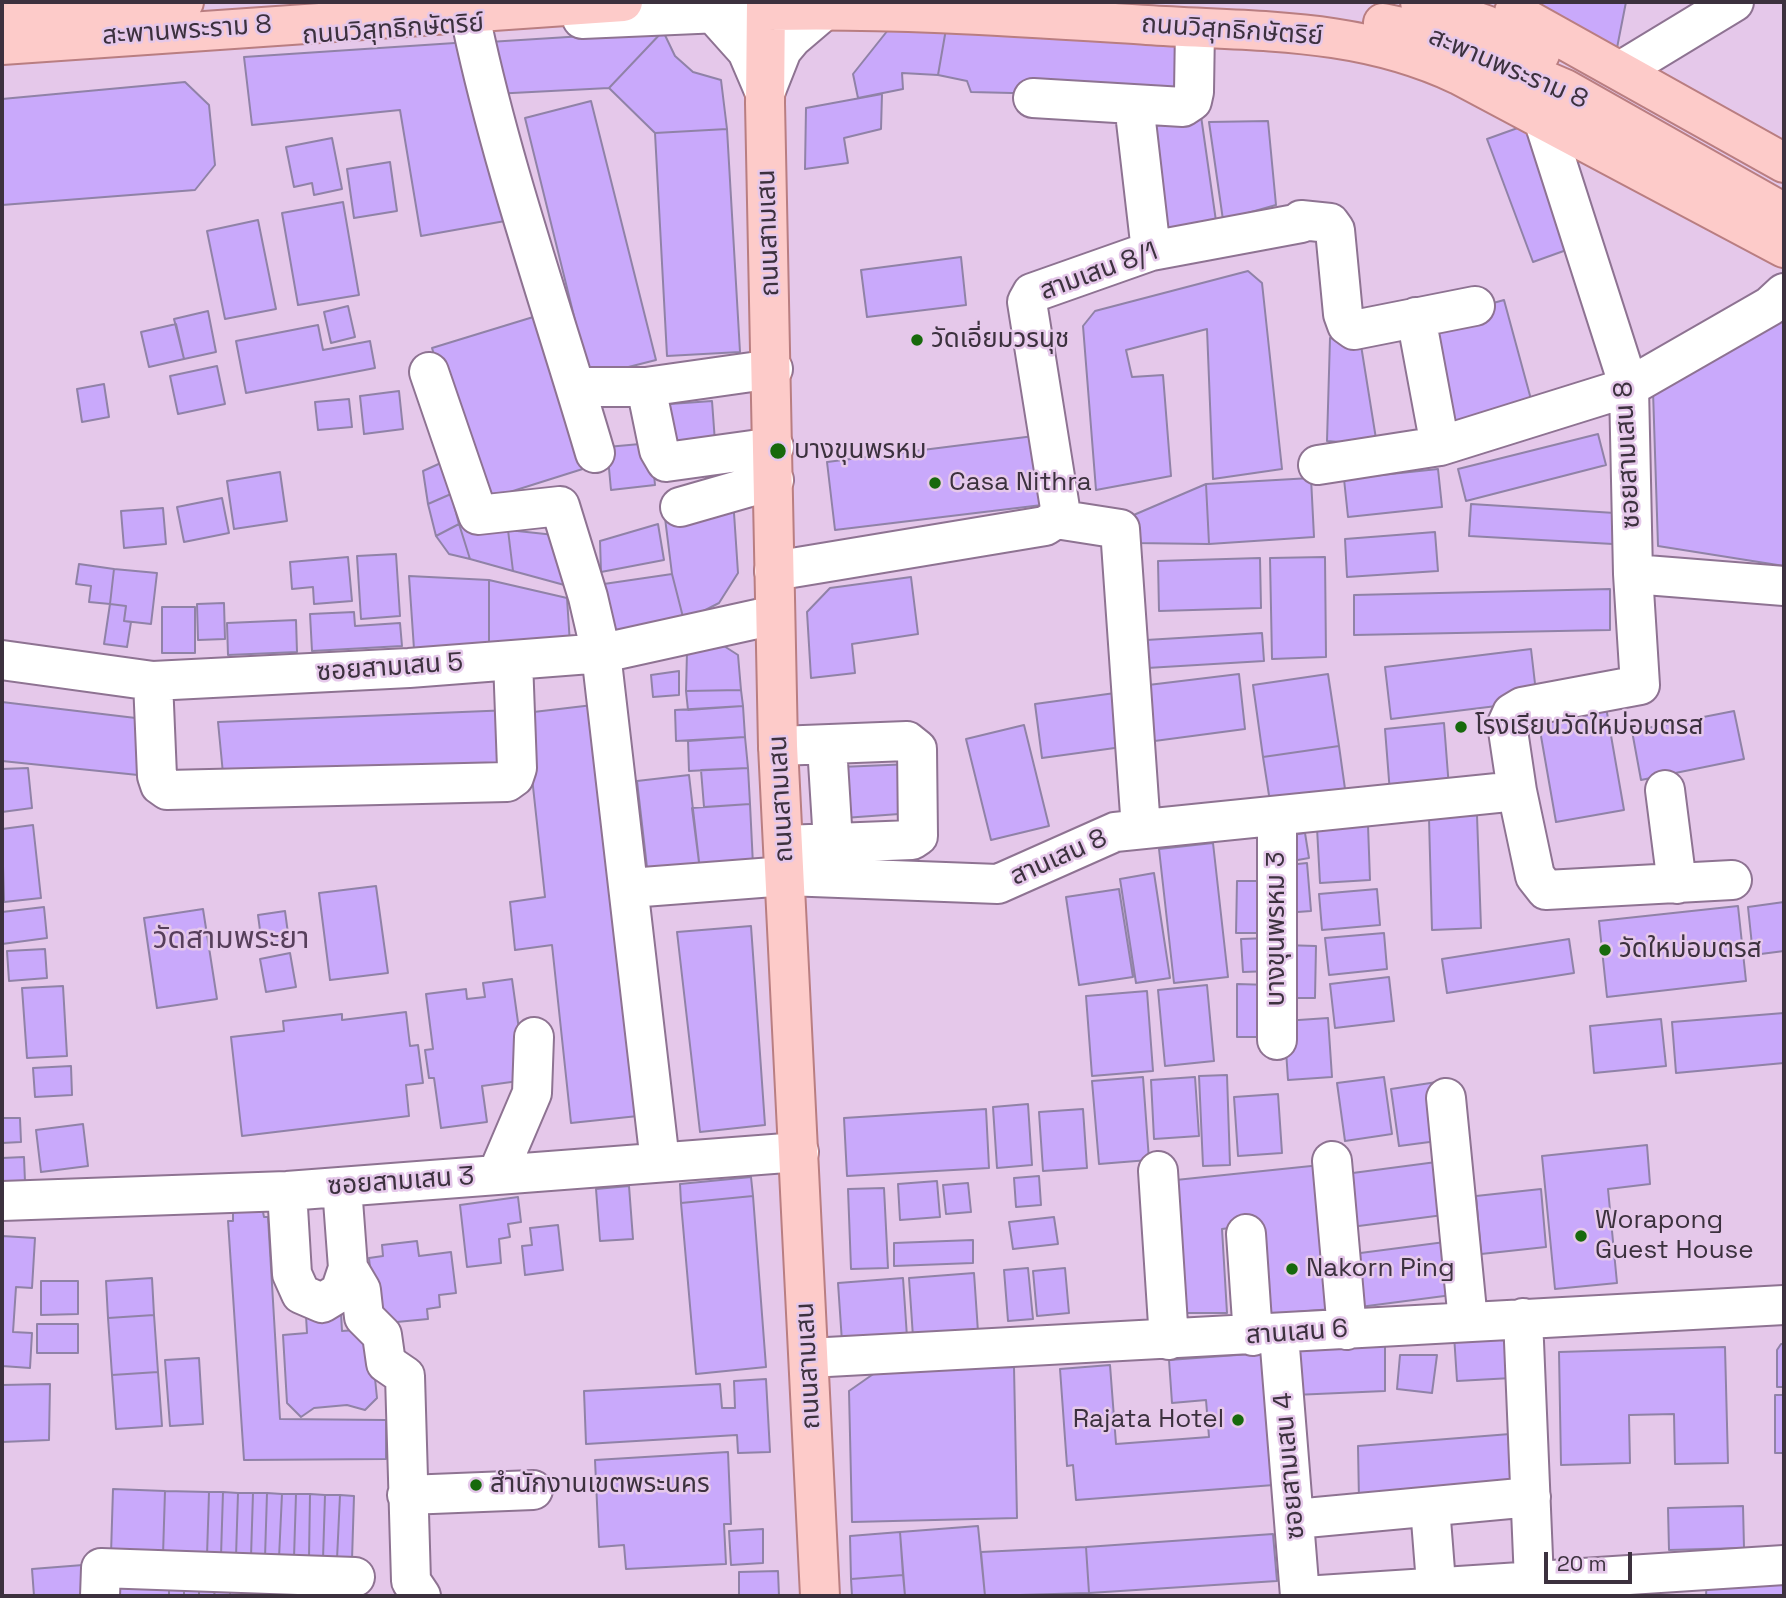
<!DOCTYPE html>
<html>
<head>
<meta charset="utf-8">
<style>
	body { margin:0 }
	#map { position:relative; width:1786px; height:1598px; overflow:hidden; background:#e5c8ea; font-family:"Space Grotesk",sans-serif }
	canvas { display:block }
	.frame { position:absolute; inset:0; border:4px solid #3c313e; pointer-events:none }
	.scale { position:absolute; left:1544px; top:1552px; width:88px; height:32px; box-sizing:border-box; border:4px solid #3c313e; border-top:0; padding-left:9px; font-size:21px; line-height:24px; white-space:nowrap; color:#3c313e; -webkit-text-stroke:5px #e5c8ea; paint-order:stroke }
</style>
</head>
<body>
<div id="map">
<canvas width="1786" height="1598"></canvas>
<div class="frame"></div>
<div class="scale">20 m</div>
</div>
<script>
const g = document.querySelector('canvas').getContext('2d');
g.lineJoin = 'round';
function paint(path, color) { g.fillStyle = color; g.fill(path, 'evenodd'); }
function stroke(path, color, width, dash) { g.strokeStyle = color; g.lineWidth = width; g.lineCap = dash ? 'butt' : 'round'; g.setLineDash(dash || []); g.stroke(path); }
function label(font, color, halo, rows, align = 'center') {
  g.font = font + ' "Space Grotesk","Noto Sans Thai",sans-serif'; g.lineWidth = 5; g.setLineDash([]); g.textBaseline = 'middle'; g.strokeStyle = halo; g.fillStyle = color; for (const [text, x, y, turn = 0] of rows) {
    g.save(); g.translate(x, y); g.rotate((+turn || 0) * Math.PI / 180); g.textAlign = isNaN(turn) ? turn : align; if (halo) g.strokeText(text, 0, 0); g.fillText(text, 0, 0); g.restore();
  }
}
const building = new Path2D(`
	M 1521,2 L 1626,2 L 1616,53 Z
	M 946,29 L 938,75 L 902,73 L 903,89 L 858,98 L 853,74 L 888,30 Z
	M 946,29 L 1185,42 L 1175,97 L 971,92 L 967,81 L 938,75 Z
	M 663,31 L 609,88 L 493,94 L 489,42 Z
	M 663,31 L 675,56 L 693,72 L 721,80 L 727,129 L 655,133 L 609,88 Z
	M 470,42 L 505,221 L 421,236 L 400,110 L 252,125 L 244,57 Z
	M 185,82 L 209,105 L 215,165 L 195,190 L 2,205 L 2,99 Z
	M 882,94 L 881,129 L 844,138 L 848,163 L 805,169 L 806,108 Z
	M 591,101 L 656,360 L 589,377 L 525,118 Z
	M 1148,115 L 1201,116 L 1216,221 L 1163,234 Z
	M 1268,121 L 1276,205 L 1223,220 L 1209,122 Z
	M 1526,125 L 1572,248 L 1533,262 L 1487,139 Z
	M 727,129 L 740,352 L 667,356 L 655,133 Z
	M 332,138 L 342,189 L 314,195 L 312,183 L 294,187 L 286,147 Z
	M 390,162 L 397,211 L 354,218 L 347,169 Z
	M 343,202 L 359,295 L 298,305 L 282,213 Z
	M 258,220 L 276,309 L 225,319 L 207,231 Z
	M 961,257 L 966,305 L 867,317 L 861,270 Z
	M 1248,271 L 1262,283 L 1282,469 L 1213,479 L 1207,329 L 1126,350 L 1132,377 L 1163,375 L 1171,476 L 1096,490 L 1083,326 L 1095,311 Z
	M 1504,300 L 1532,403 L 1453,425 L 1425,322 Z
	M 348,306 L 355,337 L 331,343 L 324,312 Z
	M 208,311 L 216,352 L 184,359 L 174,319 Z
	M 543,314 L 589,467 L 478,502 L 432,348 Z
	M 1784,318 L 1784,566 L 1658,546 L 1653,391 Z
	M 176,324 L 184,359 L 149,367 L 141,332 Z
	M 318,325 L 323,350 L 370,341 L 375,368 L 246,393 L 236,341 Z
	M 1330,338 L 1360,339 L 1377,445 L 1327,441 Z
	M 217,366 L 225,404 L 178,414 L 170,376 Z
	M 104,384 L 109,417 L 82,422 L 77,389 Z
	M 399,391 L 403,429 L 364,434 L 360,396 Z
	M 349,399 L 352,427 L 318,430 L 315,402 Z
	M 712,401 L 715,442 L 659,446 L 656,405 Z
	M 1598,434 L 1606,465 L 1466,501 L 1458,469 Z
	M 1034,436 L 1042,505 L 835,530 L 827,462 Z
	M 651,443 L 655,485 L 611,490 L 607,447 Z
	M 443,462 L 451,494 L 428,504 L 423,471 Z
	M 1438,469 L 1442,507 L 1348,517 L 1344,479 Z
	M 280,472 L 287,521 L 234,529 L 227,481 Z
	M 1311,478 L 1314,537 L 1209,544 L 1206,484 Z
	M 1206,484 L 1209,544 L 1134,543 L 1129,517 Z
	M 451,494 L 459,524 L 436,536 L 428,504 Z
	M 222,498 L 229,533 L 184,542 L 177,507 Z
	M 733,498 L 738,573 L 719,603 L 684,621 L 672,574 L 665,518 Z
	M 1471,504 L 1615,513 L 1613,544 L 1469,536 Z
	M 163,508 L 166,544 L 124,548 L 121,511 Z
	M 459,524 L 470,559 L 449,554 L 436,536 Z
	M 459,524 L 508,530 L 513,571 L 470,559 Z
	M 658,524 L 664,560 L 601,572 L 600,541 Z
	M 508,530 L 564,536 L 579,589 L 513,571 Z
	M 1435,532 L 1438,571 L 1347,577 L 1345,539 Z
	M 396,554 L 400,616 L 361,619 L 357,556 Z
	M 348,557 L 352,601 L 314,604 L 313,587 L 292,589 L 290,562 Z
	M 1325,557 L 1326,657 L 1272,659 L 1270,558 Z
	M 1260,558 L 1261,608 L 1159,611 L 1158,561 Z
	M 79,564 L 114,569 L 110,604 L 89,602 L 91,586 L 76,584 Z
	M 114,569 L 157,573 L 151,624 L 124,621 L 126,606 L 110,604 Z
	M 672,574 L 684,621 L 604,638 L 597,585 Z
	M 409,576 L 489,580 L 489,645 L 414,649 Z
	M 911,577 L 918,634 L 852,644 L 855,673 L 811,678 L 807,612 L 830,588 Z
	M 489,580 L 567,598 L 570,644 L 489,645 Z
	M 1610,589 L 1610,630 L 1354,635 L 1354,595 Z
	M 224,603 L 225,639 L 198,640 L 197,604 Z
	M 110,604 L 126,606 L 124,621 L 131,622 L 127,647 L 104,644 Z
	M 162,607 L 195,607 L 195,653 L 162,653 Z
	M 354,612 L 355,626 L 400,623 L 402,646 L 312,651 L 310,614 Z
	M 296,620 L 297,652 L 228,655 L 227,623 Z
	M 1262,633 L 1264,661 L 1147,668 L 1146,640 Z
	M 724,646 L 738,655 L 741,690 L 686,691 L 687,652 Z
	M 1531,649 L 1537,701 L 1391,719 L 1385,667 Z
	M 679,671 L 679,695 L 653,697 L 651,675 Z
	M 1239,674 L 1245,729 L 1147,742 L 1140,686 Z
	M 1328,674 L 1339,746 L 1263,757 L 1253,685 Z
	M 741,690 L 743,706 L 688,710 L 686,691 Z
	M 1115,693 L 1122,747 L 1042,758 L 1035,704 Z
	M 2,702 L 144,719 L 138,775 L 2,761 Z
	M 593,705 L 638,1116 L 571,1123 L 552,945 L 515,950 L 510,902 L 545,897 L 525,713 Z
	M 743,706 L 745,737 L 676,741 L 675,710 Z
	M 1606,707 L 1624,810 L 1556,822 L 1538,719 Z
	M 511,710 L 509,775 L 224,784 L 218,722 Z
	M 1734,711 L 1744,759 L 1641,780 L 1632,731 Z
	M 1444,723 L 1449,788 L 1390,793 L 1385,729 Z
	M 1024,725 L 1049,826 L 991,840 L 966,739 Z
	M 745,737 L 748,768 L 689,771 L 688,741 Z
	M 1339,746 L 1346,796 L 1271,808 L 1263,757 Z
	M 912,764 L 913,813 L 844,818 L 840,767 Z
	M 28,768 L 32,808 L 2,812 L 2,769 Z
	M 748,768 L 750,804 L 704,807 L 701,770 Z
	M 689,775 L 700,870 L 648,876 L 637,781 Z
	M 750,804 L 753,865 L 700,870 L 692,808 Z
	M 1477,815 L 1481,928 L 1432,930 L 1429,818 Z
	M 33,825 L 41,898 L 4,902 L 2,829 Z
	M 1368,825 L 1370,880 L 1320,883 L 1317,828 Z
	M 1305,833 L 1309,858 L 1281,863 L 1277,837 Z
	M 1213,843 L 1228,977 L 1174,983 L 1159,849 Z
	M 1307,863 L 1311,911 L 1284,913 L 1279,866 Z
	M 1154,873 L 1170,978 L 1136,983 L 1120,879 Z
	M 1237,881 L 1270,881 L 1269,933 L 1236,933 Z
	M 376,886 L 388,973 L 330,980 L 319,893 Z
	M 1119,889 L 1133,977 L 1079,985 L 1066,897 Z
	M 1377,889 L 1380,925 L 1322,930 L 1319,894 Z
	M 1784,902 L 1784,951 L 1753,955 L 1748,907 Z
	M 1738,906 L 1746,981 L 1607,997 L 1599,921 Z
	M 44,907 L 47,938 L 2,944 L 2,912 Z
	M 203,909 L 217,999 L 157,1008 L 144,918 Z
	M 285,911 L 289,941 L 262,945 L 258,915 Z
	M 751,926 L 765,1125 L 700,1132 L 677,932 Z
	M 1384,933 L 1387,969 L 1329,975 L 1325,938 Z
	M 1269,938 L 1271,971 L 1243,972 L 1241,939 Z
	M 1569,939 L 1574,973 L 1447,993 L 1442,959 Z
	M 1283,945 L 1316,946 L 1315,998 L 1283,998 Z
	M 45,949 L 47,978 L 9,981 L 7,951 Z
	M 290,953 L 296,987 L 266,992 L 260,959 Z
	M 1389,977 L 1394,1021 L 1335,1028 L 1330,984 Z
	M 512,979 L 526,1080 L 482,1086 L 487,1122 L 441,1128 L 434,1078 L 429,1078 L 425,1050 L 433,1049 L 426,994 L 466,989 L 467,999 L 485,997 L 483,983 Z
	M 1237,984 L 1270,985 L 1270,1037 L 1237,1037 Z
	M 1207,985 L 1214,1061 L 1165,1066 L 1158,990 Z
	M 63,986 L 67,1056 L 27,1058 L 22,988 Z
	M 1147,991 L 1153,1071 L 1092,1076 L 1086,996 Z
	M 406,1012 L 410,1046 L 418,1045 L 423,1083 L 406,1085 L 409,1116 L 242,1136 L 231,1037 L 284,1031 L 283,1021 L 342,1014 L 342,1020 Z
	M 1784,1013 L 1784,1063 L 1676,1073 L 1672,1022 Z
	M 1328,1018 L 1332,1077 L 1288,1080 L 1284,1021 Z
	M 1661,1019 L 1666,1066 L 1594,1073 L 1590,1026 Z
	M 71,1066 L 72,1095 L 35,1097 L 33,1068 Z
	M 1227,1075 L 1230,1165 L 1203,1166 L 1199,1076 Z
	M 1143,1077 L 1149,1160 L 1099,1164 L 1092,1081 Z
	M 1195,1077 L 1199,1136 L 1154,1139 L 1151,1080 Z
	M 1384,1077 L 1392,1134 L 1345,1141 L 1337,1083 Z
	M 1437,1082 L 1445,1140 L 1399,1146 L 1391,1089 Z
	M 1278,1094 L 1282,1153 L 1238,1156 L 1234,1097 Z
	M 1028,1104 L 1032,1165 L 997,1168 L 993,1107 Z
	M 986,1109 L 989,1168 L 847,1176 L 844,1118 Z
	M 1083,1109 L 1087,1168 L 1043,1171 L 1039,1112 Z
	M 2,1118 L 20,1118 L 21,1142 L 2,1143 Z
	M 83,1124 L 88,1166 L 41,1172 L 36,1130 Z
	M 1647,1145 L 1650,1184 L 1608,1189 L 1617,1283 L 1555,1289 L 1542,1156 Z
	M 24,1157 L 25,1182 L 2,1183 L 2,1158 Z
	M 1444,1161 L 1451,1214 L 1351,1227 L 1345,1174 Z
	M 1321,1165 L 1332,1309 L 1260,1315 L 1251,1225 L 1222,1229 L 1227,1313 L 1177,1313 L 1166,1181 Z
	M 1039,1176 L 1041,1205 L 1016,1207 L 1014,1178 Z
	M 751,1177 L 753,1196 L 681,1203 L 680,1184 Z
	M 937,1181 L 940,1217 L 900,1220 L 898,1184 Z
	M 968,1183 L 971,1212 L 946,1214 L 943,1185 Z
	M 629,1186 L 633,1239 L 600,1241 L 596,1189 Z
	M 884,1188 L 888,1268 L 851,1269 L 848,1189 Z
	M 1541,1189 L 1546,1247 L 1481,1254 L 1476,1196 Z
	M 753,1196 L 766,1367 L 696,1374 L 681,1203 Z
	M 518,1197 L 521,1222 L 508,1224 L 510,1237 L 499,1239 L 501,1263 L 467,1267 L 460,1205 Z
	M 262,1207 L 264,1217 L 268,1217 L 280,1419 L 386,1420 L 386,1459 L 244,1460 L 228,1221 L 233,1221 L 233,1208 Z
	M 1054,1217 L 1058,1244 L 1013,1249 L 1009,1222 Z
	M 558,1225 L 563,1270 L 525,1275 L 522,1246 L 532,1245 L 530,1228 Z
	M 2,1236 L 35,1238 L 32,1288 L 16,1287 L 13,1332 L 32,1333 L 30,1368 L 2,1366 Z
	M 973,1240 L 973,1263 L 894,1266 L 894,1243 Z
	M 417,1241 L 419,1256 L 451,1252 L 456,1293 L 439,1295 L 440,1307 L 427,1309 L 428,1319 L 376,1324 L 369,1258 L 383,1256 L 382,1245 Z
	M 1445,1242 L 1452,1295 L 1352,1308 L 1345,1255 Z
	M 1028,1268 L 1033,1319 L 1008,1321 L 1004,1270 Z
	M 1065,1268 L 1069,1313 L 1037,1316 L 1033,1271 Z
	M 974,1273 L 978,1332 L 913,1337 L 909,1278 Z
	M 152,1278 L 154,1315 L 108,1318 L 106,1281 Z
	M 903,1278 L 907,1337 L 842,1342 L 838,1283 Z
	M 41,1281 L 78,1281 L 78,1314 L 41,1315 Z
	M 341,1313 L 342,1331 L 370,1329 L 377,1398 L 365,1410 L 347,1405 L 314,1408 L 301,1417 L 287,1403 L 283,1335 L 307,1333 L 306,1316 Z
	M 154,1315 L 158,1372 L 112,1375 L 108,1318 Z
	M 37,1324 L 78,1324 L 78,1353 L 37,1353 Z
	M 1509,1332 L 1512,1378 L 1457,1381 L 1454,1335 Z
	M 1385,1340 L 1385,1391 L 1294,1395 L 1291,1360 L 1306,1343 Z
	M 1781,1344 L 1784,1344 L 1784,1387 L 1777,1387 L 1777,1350 Z
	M 1725,1347 L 1728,1463 L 1675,1464 L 1674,1414 L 1629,1415 L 1630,1463 L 1561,1465 L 1559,1352 Z
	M 1264,1353 L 1274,1485 L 1076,1500 L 1073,1465 L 1067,1466 L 1060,1369 L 1110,1365 L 1116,1444 L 1209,1437 L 1206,1400 L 1172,1403 L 1169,1360 Z
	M 1400,1355 L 1437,1355 L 1432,1393 L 1397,1389 Z
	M 199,1358 L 203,1424 L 170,1426 L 165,1360 Z
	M 1014,1367 L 1017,1518 L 852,1522 L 849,1391 L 879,1370 Z
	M 158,1372 L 162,1426 L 116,1429 L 112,1375 Z
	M 766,1379 L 770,1452 L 738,1453 L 737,1435 L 586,1444 L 584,1391 L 720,1384 L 722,1408 L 735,1408 L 734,1381 Z
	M 50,1384 L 49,1440 L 2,1442 L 2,1385 Z
	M 1775,1395 L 1784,1395 L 1784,1453 L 1775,1453 Z
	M 1510,1434 L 1515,1487 L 1359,1501 L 1358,1446 Z
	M 728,1452 L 731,1524 L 724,1524 L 726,1564 L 626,1569 L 624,1545 L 599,1547 L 595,1460 Z
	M 113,1489 L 165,1491 L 163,1555 L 111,1554 Z
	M 165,1491 L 209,1492 L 207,1556 L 163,1555 Z
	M 209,1492 L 223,1492 L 221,1556 L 207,1556 Z
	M 223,1492 L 238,1493 L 236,1557 L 221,1556 Z
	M 238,1493 L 253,1493 L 251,1557 L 236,1557 Z
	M 253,1493 L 267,1493 L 265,1558 L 251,1557 Z
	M 267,1493 L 282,1494 L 279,1558 L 265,1558 Z
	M 282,1494 L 296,1494 L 294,1558 L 279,1558 Z
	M 296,1494 L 310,1494 L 309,1558 L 294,1558 Z
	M 310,1494 L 325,1495 L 323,1559 L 309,1558 Z
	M 325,1495 L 340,1495 L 337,1559 L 323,1559 Z
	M 340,1495 L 354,1496 L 352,1560 L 337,1559 Z
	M 1743,1506 L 1744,1548 L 1669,1550 L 1668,1508 Z
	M 978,1526 L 985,1596 L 905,1596 L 900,1532 Z
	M 763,1529 L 763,1563 L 731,1565 L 729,1531 Z
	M 900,1532 L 903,1575 L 851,1579 L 850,1536 Z
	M 1273,1534 L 1277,1581 L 1089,1593 L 1086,1547 Z
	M 1086,1547 L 1089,1593 L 985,1596 L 981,1552 Z
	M 83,1565 L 85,1596 L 34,1596 L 32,1569 Z
	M 1784,1569 L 1784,1596 L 1706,1596 L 1707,1574 Z
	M 778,1571 L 779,1596 L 739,1596 L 739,1572 Z
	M 903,1575 L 905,1596 L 852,1596 L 851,1579 Z
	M 116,1586 L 169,1588 L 169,1596 L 115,1596 Z
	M 169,1588 L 184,1589 L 184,1596 L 169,1596 Z
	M 184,1589 L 199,1589 L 199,1596 L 184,1596 Z
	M 199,1589 L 215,1590 L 214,1596 L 199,1596 Z
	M 215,1590 L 230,1591 L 230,1596 L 214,1596 Z
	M 230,1591 L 245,1591 L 245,1596 L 230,1596 Z
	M 245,1591 L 260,1592 L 260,1596 L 245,1596 Z
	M 260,1592 L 275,1592 L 275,1596 L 260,1596 Z`);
const minor = new Path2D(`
	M 713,13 L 747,51 L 765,93
	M 582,19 L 766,11
	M 472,25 C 503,170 553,310 595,453
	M 1622,70 L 1734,2
	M 765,93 L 782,50 L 792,38 L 826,9
	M 1033,98 L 1183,107 L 1192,101 L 1194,92 L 1195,28
	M 1134,104 L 1151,251
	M 1301,220 L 1330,223 L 1335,230 L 1343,314 L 1347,325 L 1354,330 L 1475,306
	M 1416,317 L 1440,446
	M 429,372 L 478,515 L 560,506 L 588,597 L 601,653 L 660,1162
	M 576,387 L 646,387 L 773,369
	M 646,387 L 659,450 L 666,462 L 774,447
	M 1318,465 L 1440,446 L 1629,387 L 1770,306 L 1784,293
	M 680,507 L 774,480
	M 1056,519 L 1120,529 L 1141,829
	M 774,571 L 1045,526 L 1056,519 L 1060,508 L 1027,302 L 1032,293 L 1151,251 L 1301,223
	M 1633,574 L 1784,586
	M 2,660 L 153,681 L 409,668 L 603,653 L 775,615
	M 153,681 L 157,776 L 160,785 L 167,790 L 507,782 L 514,777 L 517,768 L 513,660
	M 778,746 L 907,741 L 917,749 L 918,836 L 912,840 L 784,845
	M 827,746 L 833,842
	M 1665,790 L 1677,884
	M 1517,791 L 1535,876 L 1546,890 L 1732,880
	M 1277,817 L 1277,1040
	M 630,888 L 786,876 L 998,884 L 1115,832 L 1517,791 L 1507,724 L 1512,713 L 1522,707 L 1640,685 L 1633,574 L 1629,387 L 1543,119
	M 1446,1098 L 1468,1321
	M 1332,1161 L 1347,1330
	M 1158,1171 L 1169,1340
	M 497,1175 L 532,1093 L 534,1037
	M 287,1191 L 292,1274 L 301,1294 L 322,1303 L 340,1292 L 348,1268 L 342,1187
	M 2,1201 L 287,1191 L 799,1152
	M 1246,1234 L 1253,1336
	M 348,1268 L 361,1290 L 364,1317 L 382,1335 L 386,1363 L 405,1376 L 411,1581 L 421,1596
	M 1523,1318 L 1534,1581
	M 1279,1335 L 1300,1596
	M 809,1358 C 1134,1342 1459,1321 1784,1305
	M 407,1495 L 533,1490
	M 1430,1507 L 1437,1596
	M 1295,1519 L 1531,1497
	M 100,1596 L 101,1568 L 355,1577
	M 1304,1596 L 1784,1565`);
const major = new Path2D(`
	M 766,2 L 765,103 L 778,746 L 820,1596
	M 1420,2 L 1486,25 L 1540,54
	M 766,11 C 893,8 1020,17 1147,25 C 1256,32 1358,27 1459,75 L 1784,248
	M 1514,12 L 1784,163
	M 2,14 L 184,2
	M 1383,23 L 1436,34 L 1565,89 L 1784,213
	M 2,45 L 623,2`);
const markers = [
	[917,340,7,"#17690c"],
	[778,451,9,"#17690c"],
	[935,483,7,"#17690c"],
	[1461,727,7,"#17690c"],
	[1605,950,7,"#17690c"],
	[1581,1236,7,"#17690c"],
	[1292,1269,7,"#17690c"],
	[1238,1420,7,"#17690c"],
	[476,1485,7,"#17690c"]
];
const streetNames = [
	["ถนนวิสุทธิกษัตริย์",393,30,-4],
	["สะพานพระราม 8",187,31,-4],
	["ถนนวิสุทธิกษัตริย์",1232,31,4],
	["สะพานพระราม 8",1508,69,23],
	["ถนนสามเสน",769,233,-92],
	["สามเสน 8/1",1099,272,-20],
	["ซอยสามเสน 8",1628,455,-93],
	["ซอยสามเสน 5",390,668,-4],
	["ถนนสามเสน",782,799,-93],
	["สานเสน 8",1059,858,-24],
	["บางขุนพรหม 3",1277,929,-90],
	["ซอยสามเสน 3",401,1182,-4],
	["สานเสน 6",1297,1333,-4],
	["ถนนสามเสน",809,1366,-93],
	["ซอยสามเสน 4",1290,1466,-95]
];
const poiNames = [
	["วัดเอี่ยมวรนุช",931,340],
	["บางขุนพรหม",794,451],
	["Casa Nithra",949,483],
	["โรงเรียนวัดใหม่อมตรส",1475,727],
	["วัดใหม่อมตรส",1619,950],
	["Worapong",1595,1221],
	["Guest House",1595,1251],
	["Nakorn Ping",1306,1269],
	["Rajata Hotel",1224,1420,"right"],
	["สำนักงานเขตพระนคร",490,1485]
];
const quarterNames = [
	["วัดสามพระยา",231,940]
];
paint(building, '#c9a9fb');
stroke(building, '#9082a7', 2);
stroke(minor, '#8e7392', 42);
stroke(major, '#b97e81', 42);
stroke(minor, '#fff', 38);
stroke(major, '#fdcbc9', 38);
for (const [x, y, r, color] of markers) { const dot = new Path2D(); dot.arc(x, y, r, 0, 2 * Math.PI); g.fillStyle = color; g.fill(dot); stroke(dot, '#e5c8ea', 2.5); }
label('26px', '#3c313e', '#e5c8ea', streetNames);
label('26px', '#3c313e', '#e5c8ea', poiNames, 'left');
label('30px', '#573f5b', '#e5c8ea', quarterNames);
</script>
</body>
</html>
